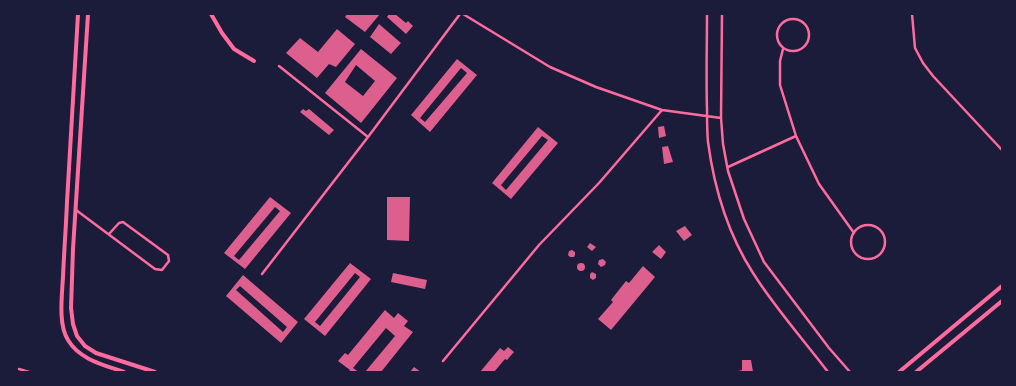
<!DOCTYPE html>
<html>
<head>
<meta charset="utf-8">
<style>
	body { margin:0 }
	#map { position:relative; width:1016px; height:386px; overflow:hidden; background:#1b1b3a; font-family:"Public Sans",sans-serif }
	canvas { display:block }
	.frame { position:absolute; inset:0; border:15px solid #1b1b3a; pointer-events:none }
</style>
</head>
<body>
<div id="map">
<canvas width="1016" height="386"></canvas>
<div class="frame"></div>
</div>
<script>
const g = document.querySelector('canvas').getContext('2d');
g.lineJoin = 'round';
function paint(path, color) { g.fillStyle = color; g.fill(path, 'evenodd'); }
function stroke(path, color, width, dash) { g.strokeStyle = color; g.lineWidth = width; g.lineCap = dash ? 'butt' : 'round'; g.setLineDash(dash || []); g.stroke(path); }
const building = new Path2D(`
	M 347,14 L 380,14 L 365,32 L 345,17 Z
	M 389,14 L 395,14 L 406,23 L 408,21 L 413,26 L 406,34 L 387,17 Z
	M 379,24 L 401,43 L 391,54 L 370,37 Z
	M 337,29 L 355,44 L 336,67 L 329,64 L 317,78 L 286,53 L 300,38 L 318,52 Z
	M 361,49 L 397,78 L 361,123 L 325,93 ZM 356,65 L 375,81 L 363,96 L 345,82 Z
	M 457,59 L 477,75 L 430,132 L 411,115 ZM 461,68 L 467,73 L 425,122 L 420,118 Z
	M 303,109 L 306,111 L 309,109 L 334,130 L 329,135 L 300,112 Z
	M 664,126 L 666,136 L 659,138 L 658,127 Z
	M 538,127 L 558,143 L 511,199 L 492,183 ZM 542,136 L 548,140 L 506,190 L 501,185 Z
	M 668,146 L 673,162 L 664,164 L 662,147 Z
	M 270,197 L 291,213 L 245,269 L 224,253 ZM 275,207 L 280,211 L 239,260 L 234,256 Z
	M 387,197 L 410,197 L 409,241 L 387,240 Z
	M 685,226 L 692,235 L 684,241 L 676,231 Z
	M 590,243 L 596,247 L 592,251 L 587,247 Z
	M 659,245 L 666,252 L 661,259 L 652,252 Z
	M 572,250 L 575,252 L 575,255 L 574,257 L 570,257 L 568,255 L 569,251 Z
	M 603,259 L 606,262 L 605,265 L 601,267 L 598,264 L 599,260 Z
	M 350,263 L 371,279 L 325,336 L 304,319 ZM 355,273 L 360,277 L 320,326 L 315,322 Z
	M577 267a4 4 0 1 1 8 0a4 4 0 1 1-8 0Z
	M 643,266 L 655,277 L 611,330 L 598,319 L 613,302 L 611,300 L 626,281 L 629,283 Z
	M 592,272 L 596,274 L 596,278 L 593,280 L 590,278 L 590,274 Z
	M 393,273 L 427,280 L 425,289 L 391,282 Z
	M 243,275 L 298,322 L 281,343 L 226,296 ZM 240,286 L 287,327 L 283,332 L 236,290 Z
	M 385,310 L 394,318 L 398,313 L 408,321 L 404,326 L 413,332 L 381,372 L 365,372 L 395,336 L 386,328 L 353,368 L 359,372 L 349,372 L 350,370 L 338,361 L 345,353 L 348,355 Z
	M 508,347 L 514,352 L 507,360 L 505,359 L 494,372 L 480,372 L 500,348 L 504,351 Z
	M 742,360 L 751,360 L 753,372 L 735,372 L 742,370 Z
	M 414,367 L 421,372 L 410,372 Z`);
const service = new Path2D(`
	M 463,14 L 550,67 L 596,87 L 662,110 L 721,118
	M 707,14 C 707,45 706,77 707,108 C 707,119 707,131 708,142 C 714,187 728,234 753,273 C 775,308 803,339 828,372
	M 722,14 L 721,118 L 723,144 L 728,171 L 744,219 L 764,262 L 829,348 L 850,372
	M 912,14 L 915,48 L 923,63 L 933,76 L 1002,150
	M777 35a16 16 0 1 1 32 0a16 16 0 1 1-32 0Z
	M 783,49 L 780,61 L 780,85 L 796,136 L 819,184 L 854,233
	M 279,66 L 368,137
	M 728,167 L 796,136
	M 76,210 L 155,269 L 162,270 L 169,261 L 168,255 L 123,222 L 119,223 L 109,234
	M851 242a17 17 0 1 1 34 0a17 17 0 1 1-34 0Z
	M 262,274 L 368,137 L 460,14
	M 443,361 L 539,245 L 599,183 L 662,110
	M 19,369 L 29,372`);
const minor = new Path2D(`
	M 78,14 C 74,77 71,139 67,202 C 66,227 64,252 63,277 C 62,296 58,324 68,340 C 80,360 104,365 124,372
	M 88,14 L 73,249 L 71,308 L 73,324 L 77,336 L 85,346 L 96,353 L 155,372
	M 211,14 L 222,33 L 234,49 L 254,61
	M 899,372 L 1002,286
	M 916,372 L 1002,301`);
paint(building, '#dd5f8e');
stroke(service, '#ff6b9d', 2.5);
stroke(minor, '#ff6b9d', 4);
</script>
</body>
</html>
